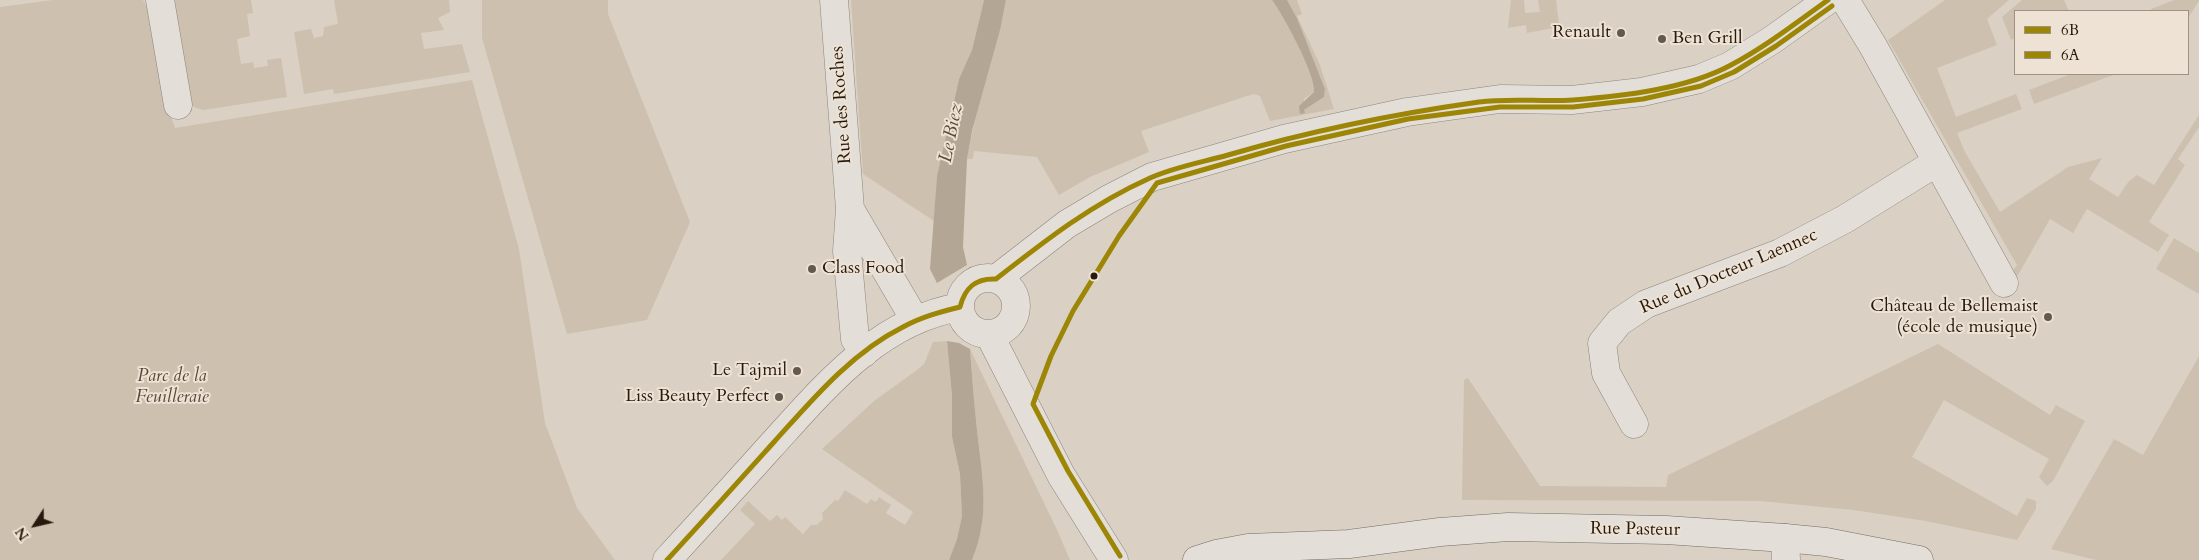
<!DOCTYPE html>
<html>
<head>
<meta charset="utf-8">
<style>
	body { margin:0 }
	#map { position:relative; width:2199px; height:560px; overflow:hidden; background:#dad1c4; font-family:Cardo,serif }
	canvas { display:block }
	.legend { position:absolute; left:2014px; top:10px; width:175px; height:65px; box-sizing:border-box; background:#ede2d3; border:1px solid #9d9284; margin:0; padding:6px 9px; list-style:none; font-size:15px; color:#26190d }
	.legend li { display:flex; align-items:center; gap:10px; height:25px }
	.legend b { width:25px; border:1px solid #9d9284 }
	.north { position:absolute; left:10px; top:500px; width:50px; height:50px; -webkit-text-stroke:4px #ede2d3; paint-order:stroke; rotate:235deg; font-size:14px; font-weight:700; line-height:20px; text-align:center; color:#26190d }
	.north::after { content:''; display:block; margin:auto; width:18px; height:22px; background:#26190d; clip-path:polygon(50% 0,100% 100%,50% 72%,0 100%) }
</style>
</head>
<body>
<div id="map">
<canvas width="2199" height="560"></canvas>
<ul class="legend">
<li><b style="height:6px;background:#9d8506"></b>6B</li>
<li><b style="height:6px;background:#9d8506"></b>6A</li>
</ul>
<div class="north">N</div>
</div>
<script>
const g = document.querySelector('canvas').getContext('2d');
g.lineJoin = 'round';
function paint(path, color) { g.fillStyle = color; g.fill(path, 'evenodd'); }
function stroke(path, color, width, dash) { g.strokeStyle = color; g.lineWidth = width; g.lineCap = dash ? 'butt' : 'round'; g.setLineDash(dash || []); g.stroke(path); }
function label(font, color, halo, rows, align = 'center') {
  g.font = font + ' Cardo,serif'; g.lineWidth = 4; g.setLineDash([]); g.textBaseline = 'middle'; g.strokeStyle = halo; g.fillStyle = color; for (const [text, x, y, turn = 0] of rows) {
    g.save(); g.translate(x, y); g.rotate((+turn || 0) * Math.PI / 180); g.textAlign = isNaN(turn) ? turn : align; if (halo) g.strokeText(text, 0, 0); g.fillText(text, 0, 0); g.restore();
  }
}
const green = new Path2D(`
	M 53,0 L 143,0 L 149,11 L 165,99 L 175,128 L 472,80 L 519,249 L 545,423 L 577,508 L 615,560 L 0,560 L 0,7 Z
	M 169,0 L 251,0 L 253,13 L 247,14 L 250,36 L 237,39 L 241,64 L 253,62 L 254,68 L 268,66 L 267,60 L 281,58 L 287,97 L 204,110 L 196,108 L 189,103 Z
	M 334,0 L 449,0 L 450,12 L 438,18 L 444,30 L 421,33 L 424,49 L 462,44 L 470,72 L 334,94 L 333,89 L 304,94 L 294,32 L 311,29 L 314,38 L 323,36 L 324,27 L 338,24 Z
	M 482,0 L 608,0 L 608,14 L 690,222 L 647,320 L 567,334 L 482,38 Z
	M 851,0 L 984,0 L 972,50 L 959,79 L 947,131 L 937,177 L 934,221 L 863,174 Z
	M 1006,0 L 1272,0 C 1283,15 1316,75 1314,92 L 1304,99 L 1304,110 L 1324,97 L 1325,89 L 1297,18 L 1287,0 L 1297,0 L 1302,14 L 1297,16 L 1320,65 L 1334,109 L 1270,121 L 1260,96 L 1254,94 L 1247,96 L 1141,131 L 1149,152 L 1090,177 L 1059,195 L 1037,157 L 974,151 L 973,159 L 967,159 C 976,105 996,54 1006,0 Z
	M 1511,0 L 1524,0 L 1525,13 L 1540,12 L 1538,0 L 1556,0 L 1561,39 L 1556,40 L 1553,28 L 1527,33 L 1526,25 L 1508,28 Z
	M 1945,0 L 2009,0 L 1987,19 L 1997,45 L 1937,68 L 1956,117 L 2016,94 L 2022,109 L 1957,133 L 1965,152 L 2000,212 L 2068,167 L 2102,158 L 2089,179 L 2118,197 L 2129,181 L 2137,175 L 2154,185 L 2199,115 L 2199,127 L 2178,159 L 2185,165 L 2149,222 L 2169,235 L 2158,252 L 2087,209 L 2073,233 L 2050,219 L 2018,275 L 2016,276 L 2011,273 L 2017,265 L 1888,40 Z
	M 2022,0 L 2064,0 L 2069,11 L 2015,11 L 2015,38 L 2011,40 L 2002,17 Z
	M 2174,0 L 2199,0 L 2199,1 L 2188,18 L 2188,11 L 2152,11 L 2151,9 Z
	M 2071,74 L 2116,74 L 2034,104 L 2029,90 Z
	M 2174,238 L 2199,253 L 2199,294 L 2156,269 Z
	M 947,341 L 952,396 L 952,437 L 960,474 L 962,516 L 957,539 L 949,560 L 721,560 L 755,524 L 740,510 L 748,501 L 770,521 L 777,515 L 782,520 L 785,517 L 803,534 L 811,525 L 817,525 L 823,519 L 822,513 L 835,500 L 838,501 L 845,490 L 867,504 L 871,499 L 876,502 L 879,497 L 891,505 L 886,513 L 905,525 L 913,512 L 822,449 L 874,401 L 917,370 L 924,364 L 933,342 Z
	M 1938,344 L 2050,415 L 2056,405 L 2085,421 L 2053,481 L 2047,486 L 2039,477 L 2049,459 L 1944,400 L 1912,457 L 2017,516 L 2027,498 L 2036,501 L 2036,509 L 2017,540 L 1926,521 L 1853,510 L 1760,501 L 1462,500 L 1464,380 L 1468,378 L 1540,486 L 1666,487 L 1668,475 Z
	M 970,349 L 1058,532 L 1070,560 L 972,560 C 991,515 982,477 977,430 C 974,403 972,376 970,349 Z
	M 2199,356 L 2199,560 L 2096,560 L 2051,549 L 2114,439 L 2143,455 Z`);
const water = new Path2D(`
	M 984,0 L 1006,0 L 1000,30 L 972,131 L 967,159 L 963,247 L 967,265 L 937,283 L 930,269 L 937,176 L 959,79 L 972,50 Z
	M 1272,0 L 1287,0 L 1297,18 L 1325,89 L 1324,97 L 1304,110 L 1305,113 L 1300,114 L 1299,106 L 1314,92 C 1316,75 1283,15 1272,0 Z
	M 947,341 L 959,343 L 970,349 C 972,376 974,403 977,430 C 982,477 991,515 972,560 L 949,560 L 957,539 L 962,516 L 960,474 L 952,437 L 952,396 Z`);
const minor = new Path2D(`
	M 160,0 L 178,105
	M 1845,0 L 1873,46 L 2004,283
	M 1634,424 L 1606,373 L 1602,343 L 1619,322 L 1646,304 L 1780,253 L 1845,219 L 1937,162
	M 1785,538 L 1786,560`);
const tertiary = new Path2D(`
	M 834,0 L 850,209 L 847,251 L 855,339 L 864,353
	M 850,209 L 915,320
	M960 306a28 28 0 1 1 56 0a28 28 0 1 1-56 0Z
	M 996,279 L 1067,224 L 1109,199 L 1152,177 L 1284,139 L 1407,112 L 1500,99 L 1572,100 L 1642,92 L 1699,79 L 1730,66 L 1772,40 L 1828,0
	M 989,334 L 1061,475 L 1114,560
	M 667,560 C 701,523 735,486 769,448 C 823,389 877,321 960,307`);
const secondary = new Path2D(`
	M 1197,560 L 1216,554 L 1248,548 L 1349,544 L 1440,532 L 1508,527 L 1666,530 L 1785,538 L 1826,542 L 1919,560`);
const bus1 = new Path2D(`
	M 667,560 C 703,521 738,482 774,442 C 812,400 851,353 903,327 C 921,317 940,312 960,307 C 965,287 976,278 996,279 C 1046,240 1092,204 1150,178 C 1174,167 1203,162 1228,155 C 1310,131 1394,114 1479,102 C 1510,98 1542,102 1573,100 C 1623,96 1687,89 1731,65 C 1765,47 1796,23 1828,0`);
const bus2 = new Path2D(`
	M 1120,556 L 1068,471 L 1033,404 L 1051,356 L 1073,311 L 1119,236 L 1157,183 L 1286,146 L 1408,119 L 1500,107 L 1573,107 L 1643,99 L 1701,86 L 1734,72 L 1776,46 L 1832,6`);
const markers = [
	[1621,33,5,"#65594d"],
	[1662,39,5,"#65594d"],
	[812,269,5,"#65594d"],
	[1094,276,4.5,"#26190d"],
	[2048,317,5,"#65594d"],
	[797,371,5,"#65594d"],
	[779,397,5,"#65594d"]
];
const poiNames = [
	["Renault",1611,33],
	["Ben Grill",1672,39,"left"],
	["Class Food",822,269,"left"],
	["Château de Bellemaist",2038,307],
	["(école de musique)",2038,328],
	["Le Tajmil",787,371],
	["Liss Beauty Perfect",769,397]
];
const streetNames = [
	["Rue des Roches",842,105,-94],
	["Rue du Docteur Laennec",1729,272,-23],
	["Rue Pasteur",1635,530,1]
];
const parkNames = [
	["Parc de la",172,377],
	["Feuilleraie",172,398]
];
const waterNames = [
	["Le Biez",952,133,-79]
];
paint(green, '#cdc0af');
paint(water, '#b4a694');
stroke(minor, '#8c857c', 29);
stroke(tertiary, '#8c857c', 29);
stroke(secondary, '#736c64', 29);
stroke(minor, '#e3dfd8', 28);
stroke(tertiary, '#e3dfd8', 28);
stroke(secondary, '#e3dfd8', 28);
stroke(bus1, '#9d8506', 5);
stroke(bus2, '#9d8506', 5);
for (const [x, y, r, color] of markers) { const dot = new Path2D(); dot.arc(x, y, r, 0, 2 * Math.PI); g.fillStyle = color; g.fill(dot); stroke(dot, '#ede2d3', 2); }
label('18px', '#26190d', '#ede2d3', poiNames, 'right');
label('18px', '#26190d', '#ede2d3', streetNames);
label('italic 18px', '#554738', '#ede2d3', parkNames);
label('italic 19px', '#584a3b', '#ede2d3', waterNames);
</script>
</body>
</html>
